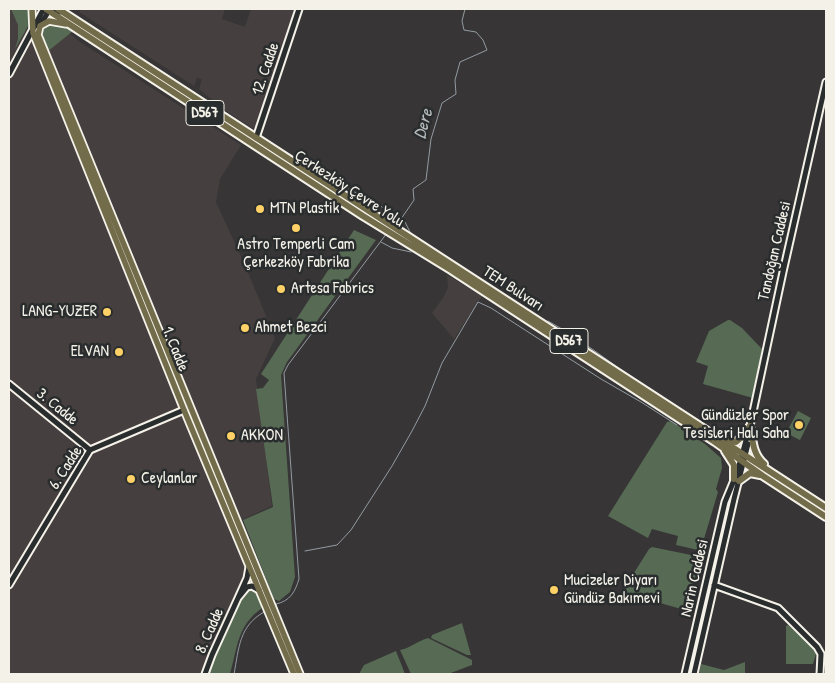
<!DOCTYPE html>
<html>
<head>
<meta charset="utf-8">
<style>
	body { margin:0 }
	#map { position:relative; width:835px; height:683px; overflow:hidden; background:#373536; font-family:"Patrick Hand",sans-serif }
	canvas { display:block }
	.frame { position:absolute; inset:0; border:10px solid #f4f1e8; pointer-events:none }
</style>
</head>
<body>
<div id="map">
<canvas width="835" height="683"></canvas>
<div class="frame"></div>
</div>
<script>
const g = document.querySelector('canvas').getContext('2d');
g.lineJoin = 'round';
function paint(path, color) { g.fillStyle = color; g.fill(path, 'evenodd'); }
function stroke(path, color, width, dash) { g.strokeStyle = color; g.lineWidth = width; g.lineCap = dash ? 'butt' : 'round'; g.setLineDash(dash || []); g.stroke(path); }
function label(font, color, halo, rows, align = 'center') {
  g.font = font + ' "Patrick Hand",sans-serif'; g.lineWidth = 5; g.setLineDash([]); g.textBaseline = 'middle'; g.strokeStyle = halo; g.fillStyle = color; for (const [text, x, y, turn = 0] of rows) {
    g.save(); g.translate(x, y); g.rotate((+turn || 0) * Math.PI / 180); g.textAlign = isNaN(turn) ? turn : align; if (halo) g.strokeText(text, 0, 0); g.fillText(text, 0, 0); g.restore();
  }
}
const built = new Path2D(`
	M 9,9 L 42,9 L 80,42 L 241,145 L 220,179 L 216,202 L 245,265 L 275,338 L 256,379 L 272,506 L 241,520 L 247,569 L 206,674 L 9,674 Z
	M 82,9 L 225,9 L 222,19 L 245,27 L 251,9 L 294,10 L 256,127 L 252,128 L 226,111 L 199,89 L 202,79 L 197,78 L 194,86 L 79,12 Z
	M 447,275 L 482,296 L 454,339 L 432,313 L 443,298 L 448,288 Z`);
const green = new Path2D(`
	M 11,9 L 31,9 L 32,19 L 15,49 L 18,39 L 18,25 Z
	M 49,23 L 61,24 L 73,31 L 47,52 L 42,31 Z
	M 354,230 L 376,240 L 287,362 L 281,375 L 295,577 L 290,592 L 279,601 L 274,599 L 243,520 L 273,507 L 256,389 L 263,388 L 269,380 L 261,374 Z
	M 728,320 L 730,320 L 742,328 L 762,349 L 753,398 L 703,384 L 708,366 L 696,362 L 709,331 Z
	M 798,411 L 811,418 L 800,440 L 786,433 Z
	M 671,421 L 705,444 L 721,458 L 722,468 L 716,489 L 718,492 L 701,549 L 698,550 L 676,545 L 678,536 L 652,529 L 648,538 L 608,516 L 667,422 Z
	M 728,502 L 730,504 L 690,674 L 688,674 Z
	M 652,547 L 701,557 L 688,611 L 622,592 L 649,549 Z
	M 250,588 L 255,590 L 262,608 C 237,626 238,646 230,674 L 207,674 L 229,624 L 246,591 Z
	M 462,623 L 471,655 L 467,655 L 431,638 L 432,635 Z
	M 788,625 L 813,647 L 816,654 L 813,664 L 786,664 L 786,626 Z
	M 428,638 L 472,660 L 472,665 L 448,674 L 411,674 L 400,650 C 408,649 418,641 428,638 Z
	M 396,651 L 405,674 L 359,674 L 364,665 Z
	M 745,662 L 745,674 L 699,674 L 701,664 L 724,670 Z`);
const stream = new Path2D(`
	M 265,140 L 296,160 L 382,207 L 397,219
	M 401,219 L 405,222 L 411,234 L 480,279
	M 394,224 L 401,219 L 414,200 L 413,189 L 426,180 L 431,139 L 442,103 L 456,94 L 455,80 L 460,62 L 487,50 L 483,40 L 476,32 L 464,30 L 462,21 L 465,9
	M 381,242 L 392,248 L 411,252
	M 548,321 C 583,340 614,366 647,388
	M 686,413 L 727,438
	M 742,432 L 745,426
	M 767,464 L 794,484
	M 305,551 L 337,545 L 351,530 L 392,466 L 412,431 L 425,406 L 442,363 L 478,302 L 491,308 L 601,379 L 641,402 L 677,425
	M 280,619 L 276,604 C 290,601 295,592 299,579 L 284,373 L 288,365 L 387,233
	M 234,674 C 239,648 239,626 264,612`);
const secondary = new Path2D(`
	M 39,27 L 47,14 L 46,9
	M 9,74 L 42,12 L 46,9 L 61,12
	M 256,138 L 299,9
	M 9,384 L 90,450
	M 249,567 L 247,578 L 238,598 L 247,587 L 252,586 L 259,590
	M 9,585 L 90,450 L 184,410
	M 714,585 L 778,608 L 817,647 L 821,654 L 820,674
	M 205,674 L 212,655 L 238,598
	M 685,674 L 725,502 L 737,473 L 750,426 L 783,272 L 826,82
	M 694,674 L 734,499 L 748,444`);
const primary = new Path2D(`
	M 32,9 L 33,33 L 184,410 L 294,674
	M 66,24 L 49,21 L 40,26 L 38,35 L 300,674`);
const highway = new Path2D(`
	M 46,9 L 363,216 L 451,270 L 715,442 L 763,476 L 826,517
	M 58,9 L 826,508
	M 750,426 C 753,441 752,453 764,464
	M 727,440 L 736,442 L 744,435 L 750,426
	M 725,451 L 734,465 L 734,479
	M 739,481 L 750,473 L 760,475`);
const markers = [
	[260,209,5,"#ffd166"],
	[296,228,5,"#ffd166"],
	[281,289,5,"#ffd166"],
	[107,312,5,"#ffd166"],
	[245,328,5,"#ffd166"],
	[119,352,5,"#ffd166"],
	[799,425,5,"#ffd166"],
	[231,436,5,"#ffd166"],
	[131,479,5,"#ffd166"],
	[554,590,5,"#ffd166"]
];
const shields = [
	[205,113,38],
	[569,341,38]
];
const shieldNames = [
	["D567",205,113],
	["D567",569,341]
];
const streetNames = [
	["12. Cadde",266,69,-71],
	["Çerkezköy Çevre Yolu",349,189,33],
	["Tandoğan Caddesi",775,251,-77],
	["TEM Bulvarı",513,289,33],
	["1. Cadde",175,349,68],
	["3. Cadde",57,407,39],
	["6. Cadde",66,468,-57],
	["Narin Caddesi",695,578,-77],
	["8. Cadde",210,631,-66]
];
const poiNames = [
	["MTN Plastik",270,209],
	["Astro Temperli Cam",296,245,"center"],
	["Çerkezköy Fabrika",296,263,"center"],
	["Artesa Fabrics",291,289],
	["LANG-YUZER",97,312,"right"],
	["Ahmet Bezci",255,328],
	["ELVAN",109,352,"right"],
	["Gündüzler Spor",789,416,"right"],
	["Tesisleri Halı Saha",789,434,"right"],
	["AKKON",241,436],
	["Ceylanlar",141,479],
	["Mucizeler Diyarı",564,581],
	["Gündüz Bakımevi",564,599]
];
const waterNames = [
	["Dere",424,124,-75]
];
paint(built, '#463f3f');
paint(green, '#566a54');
stroke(stream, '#939ca2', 1);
stroke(secondary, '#f4f1e8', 9);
stroke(primary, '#f4f1e8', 9);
stroke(highway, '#f4f1e8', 10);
stroke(secondary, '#2a2d2e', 5);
stroke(primary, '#736c4b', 5.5);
stroke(highway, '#736c4b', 6);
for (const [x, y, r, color] of markers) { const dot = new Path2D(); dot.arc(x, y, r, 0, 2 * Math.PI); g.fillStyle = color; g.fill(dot); stroke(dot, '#2a2d2e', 2); }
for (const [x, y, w] of shields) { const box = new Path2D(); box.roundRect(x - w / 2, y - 12.5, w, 25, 4); g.fillStyle = '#2a2d2e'; g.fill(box); stroke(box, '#f4f1e8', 1); }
label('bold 15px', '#f4f1e8', null, shieldNames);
label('16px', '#f4f1e8', '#2a2d2e', streetNames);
label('16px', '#f4f1e8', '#2a2d2e', poiNames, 'left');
label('italic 18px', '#b3b9ba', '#2a2d2e', waterNames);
</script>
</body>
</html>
